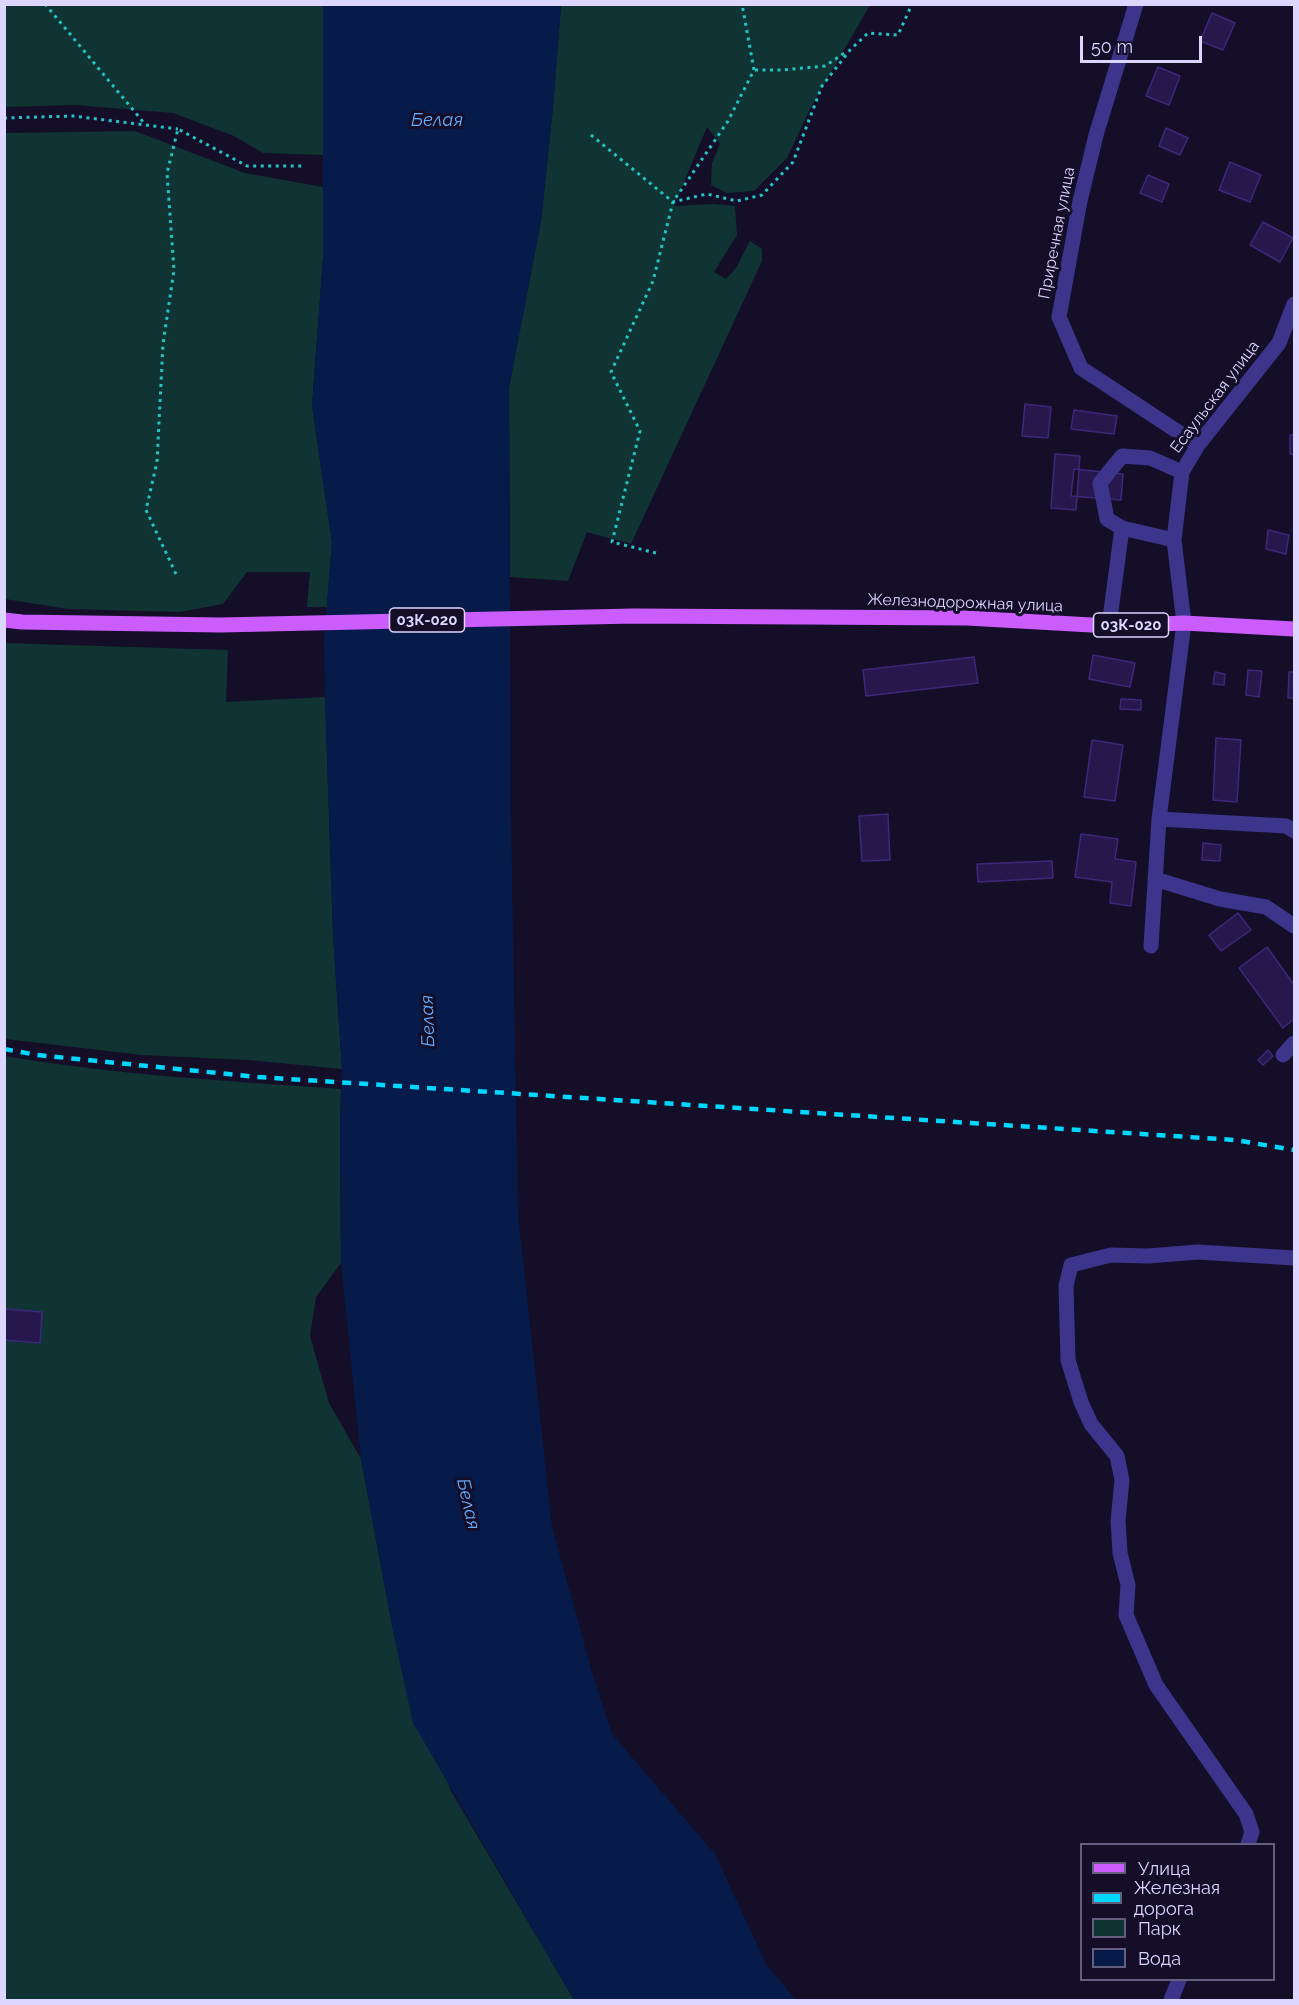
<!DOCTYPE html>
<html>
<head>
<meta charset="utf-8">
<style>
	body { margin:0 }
	#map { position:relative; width:1299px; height:2005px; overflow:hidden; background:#140e29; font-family:Raleway,sans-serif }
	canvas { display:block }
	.frame { position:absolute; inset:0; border:6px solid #ddd6ff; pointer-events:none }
	.legend { position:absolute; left:1080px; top:1843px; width:195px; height:138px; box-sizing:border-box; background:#140e29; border:2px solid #645e7f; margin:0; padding:8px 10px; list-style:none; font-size:18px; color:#ddd6ff }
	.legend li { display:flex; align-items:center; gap:12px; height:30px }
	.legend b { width:30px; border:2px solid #645e7f }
	.scale { position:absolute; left:1080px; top:36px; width:122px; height:27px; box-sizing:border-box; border:3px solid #ddd6ff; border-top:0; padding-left:8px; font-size:18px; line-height:21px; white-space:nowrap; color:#ddd6ff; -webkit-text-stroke:4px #140e29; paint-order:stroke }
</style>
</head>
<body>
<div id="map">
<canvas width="1299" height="2005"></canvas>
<div class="frame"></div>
<ul class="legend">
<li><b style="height:8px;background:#cb5dff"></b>Улица</li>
<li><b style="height:8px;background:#02d8ff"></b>Железная дорога</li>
<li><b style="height:16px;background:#103334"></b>Парк</li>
<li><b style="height:16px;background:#061b4a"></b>Вода</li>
</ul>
<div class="scale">50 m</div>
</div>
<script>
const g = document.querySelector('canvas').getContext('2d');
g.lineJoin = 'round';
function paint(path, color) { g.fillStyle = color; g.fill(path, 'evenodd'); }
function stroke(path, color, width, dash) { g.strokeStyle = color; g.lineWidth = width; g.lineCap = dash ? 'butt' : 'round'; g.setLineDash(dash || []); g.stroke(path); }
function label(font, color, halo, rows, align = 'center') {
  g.font = font + ' Raleway,sans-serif'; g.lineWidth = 6; g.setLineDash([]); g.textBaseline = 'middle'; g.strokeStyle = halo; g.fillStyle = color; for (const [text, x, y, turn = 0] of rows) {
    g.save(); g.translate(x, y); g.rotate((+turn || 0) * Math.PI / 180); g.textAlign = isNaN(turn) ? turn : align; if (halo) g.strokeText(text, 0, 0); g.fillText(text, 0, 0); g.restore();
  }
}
const green = new Path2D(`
	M 4,5 L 323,5 L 323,155 L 263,153 L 234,136 L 173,113 L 75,105 L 5,107 Z
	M 561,5 L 870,5 L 811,107 L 787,158 L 754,191 L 727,193 L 711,185 L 712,163 L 720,144 L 707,127 L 674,206 L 714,204 L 735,206 L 737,235 L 714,272 L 726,279 L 736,268 L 750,241 L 762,249 L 762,261 L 631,544 L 587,532 L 568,581 L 510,577 L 509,387 L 541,221 L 553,107 Z
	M 135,131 L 245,173 L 323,187 L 323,258 L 312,406 L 332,542 L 327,607 L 307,607 L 310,572 L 247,572 L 223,604 L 180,612 L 68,609 L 5,599 L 5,133 Z
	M 5,643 L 228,650 L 226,702 L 325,697 L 333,935 L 342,1069 L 248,1060 L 142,1055 L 5,1039 Z
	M 4,1056 C 116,1075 229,1081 341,1089 L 340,1125 L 341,1263 L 316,1297 L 310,1336 L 329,1403 L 361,1459 L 394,1636 L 451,1791 L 574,2000 L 5,2000 Z`);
const water = new Path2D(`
	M 323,5 L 561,5 L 553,107 L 541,221 L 509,388 L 511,820 L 518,1214 L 552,1527 L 592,1672 L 612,1734 L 715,1854 L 766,1964 L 796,2000 L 574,2000 L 413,1723 L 394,1636 L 361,1459 L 341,1263 L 340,1125 L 342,1069 L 333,935 L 325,697 L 324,638 L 332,542 L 312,406 L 323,258 Z`);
const building = new Path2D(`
	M 1212,13 L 1235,23 L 1223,50 L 1200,41 Z
	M 1158,67 L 1180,76 L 1169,105 L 1146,96 Z
	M 1166,128 L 1188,138 L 1180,155 L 1159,146 Z
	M 1230,162 L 1261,175 L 1250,202 L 1219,190 Z
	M 1148,175 L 1169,184 L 1162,202 L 1140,193 Z
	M 1263,222 L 1293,238 L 1280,262 L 1250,245 Z
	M 1025,404 L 1051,407 L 1048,438 L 1022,436 Z
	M 1074,410 L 1117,416 L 1114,434 L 1071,429 Z
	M 1290,435 L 1294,435 L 1294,455 L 1290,454 Z
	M 1055,454 L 1080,456 L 1076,510 L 1051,508 Z
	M 1074,469 L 1123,474 L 1121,500 L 1071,496 Z
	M 1268,530 L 1289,535 L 1286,554 L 1266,549 Z
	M 1093,655 L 1135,663 L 1130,687 L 1089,679 Z
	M 974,657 L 978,683 L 866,696 L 863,670 Z
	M 1248,670 L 1262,671 L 1259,697 L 1246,695 Z
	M 1215,672 L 1225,674 L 1224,685 L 1213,684 Z
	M 1289,672 L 1294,672 L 1294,698 L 1288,698 Z
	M 1121,699 L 1141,700 L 1141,710 L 1120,709 Z
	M 1216,738 L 1241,740 L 1237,802 L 1213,800 Z
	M 1092,740 L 1123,745 L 1115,801 L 1084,797 Z
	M 888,814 L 890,860 L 862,861 L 859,816 Z
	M 1081,834 L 1118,839 L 1115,859 L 1136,862 L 1131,906 L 1110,903 L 1112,882 L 1075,877 Z
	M 1203,843 L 1221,845 L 1220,861 L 1202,860 Z
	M 1052,861 L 1053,878 L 978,882 L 977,864 Z
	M 1238,913 L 1251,930 L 1221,951 L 1209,935 Z
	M 1267,947 L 1294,985 L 1294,1019 L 1283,1028 L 1239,968 Z
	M 1268,1050 L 1273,1056 L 1263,1065 L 1258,1060 Z
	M 4,1309 L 42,1312 L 40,1343 L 4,1340 Z`);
const path = new Path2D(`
	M 45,4 L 144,123
	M 755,70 L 782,70 L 825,66 L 846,52
	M 4,118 L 73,116 L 178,129
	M 591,135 L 673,202 L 707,194 L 737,201 L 762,195 L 793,162 L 822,86 L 850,50 L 868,33 L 898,35 L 912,4
	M 656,553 L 612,542 L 640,431 L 611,372 L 653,281 L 673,202 L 728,121 L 754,70 L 742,4
	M 176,574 L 146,510 L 157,462 L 163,344 L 174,270 L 167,173 L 178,129 L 247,166 L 304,166`);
const minor = new Path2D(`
	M 1136,4 L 1096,135 L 1080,201 L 1059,317 L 1081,368 L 1198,445
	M 1122,528 L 1174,540
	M 1109,626 L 1122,528 L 1107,519 L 1100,483 L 1122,456 L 1150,458 L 1182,472
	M 1159,819 L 1286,826 L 1294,831
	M 1155,879 L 1220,899 L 1266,907 L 1294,926
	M 1151,946 L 1159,819 L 1184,623 L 1174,540 L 1182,472 L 1198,445 L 1279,343 L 1294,304
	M 1283,1055 L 1294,1043
	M 1248,1844 L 1252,1832 L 1246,1814 L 1156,1685 L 1126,1615 L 1128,1585 L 1120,1553 L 1118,1521 L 1122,1480 L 1117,1456 L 1091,1424 L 1081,1402 L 1068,1360 L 1066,1286 L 1071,1265 L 1111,1255 L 1148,1256 L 1198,1252 L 1294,1258
	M 1171,2000 L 1179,1980`);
const major = new Path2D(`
	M 4,620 L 22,622 L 220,625 L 634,616 L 967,618 L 1109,626 L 1184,623 L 1294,629`);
const rail = new Path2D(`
	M 4,1049 L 37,1055 L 258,1077 L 1235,1140 L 1294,1150`);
const shields = [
	[427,620,75],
	[1131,625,75]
];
const shieldNames = [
	["03К-020",427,620],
	["03К-020",1131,625]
];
const streetNames = [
	["Приречная улица",1057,233,-79],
	["Есаульская улица",1215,397,-53],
	["Железнодорожная улица",965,603,2]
];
const waterNames = [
	["Белая",437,121],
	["Белая",428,1021,-92],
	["Белая",468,1504,77]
];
paint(green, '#103334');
paint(water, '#061b4a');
paint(building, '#26184c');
stroke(building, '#3d287a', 1.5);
stroke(path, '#25c4c3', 3, [3, 4.5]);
stroke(minor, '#3d358c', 15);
stroke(major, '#cb5dff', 15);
stroke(rail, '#02d8ff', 4.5, [9, 8]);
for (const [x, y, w] of shields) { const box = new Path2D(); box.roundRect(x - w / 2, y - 12, w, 24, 4.5); g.fillStyle = '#140e29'; g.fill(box); stroke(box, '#ddd6ff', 1.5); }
label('bold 15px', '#ddd6ff', null, shieldNames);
label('16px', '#ddd6ff', '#140e29', streetNames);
label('italic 18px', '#64afff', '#140e29', waterNames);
</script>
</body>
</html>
